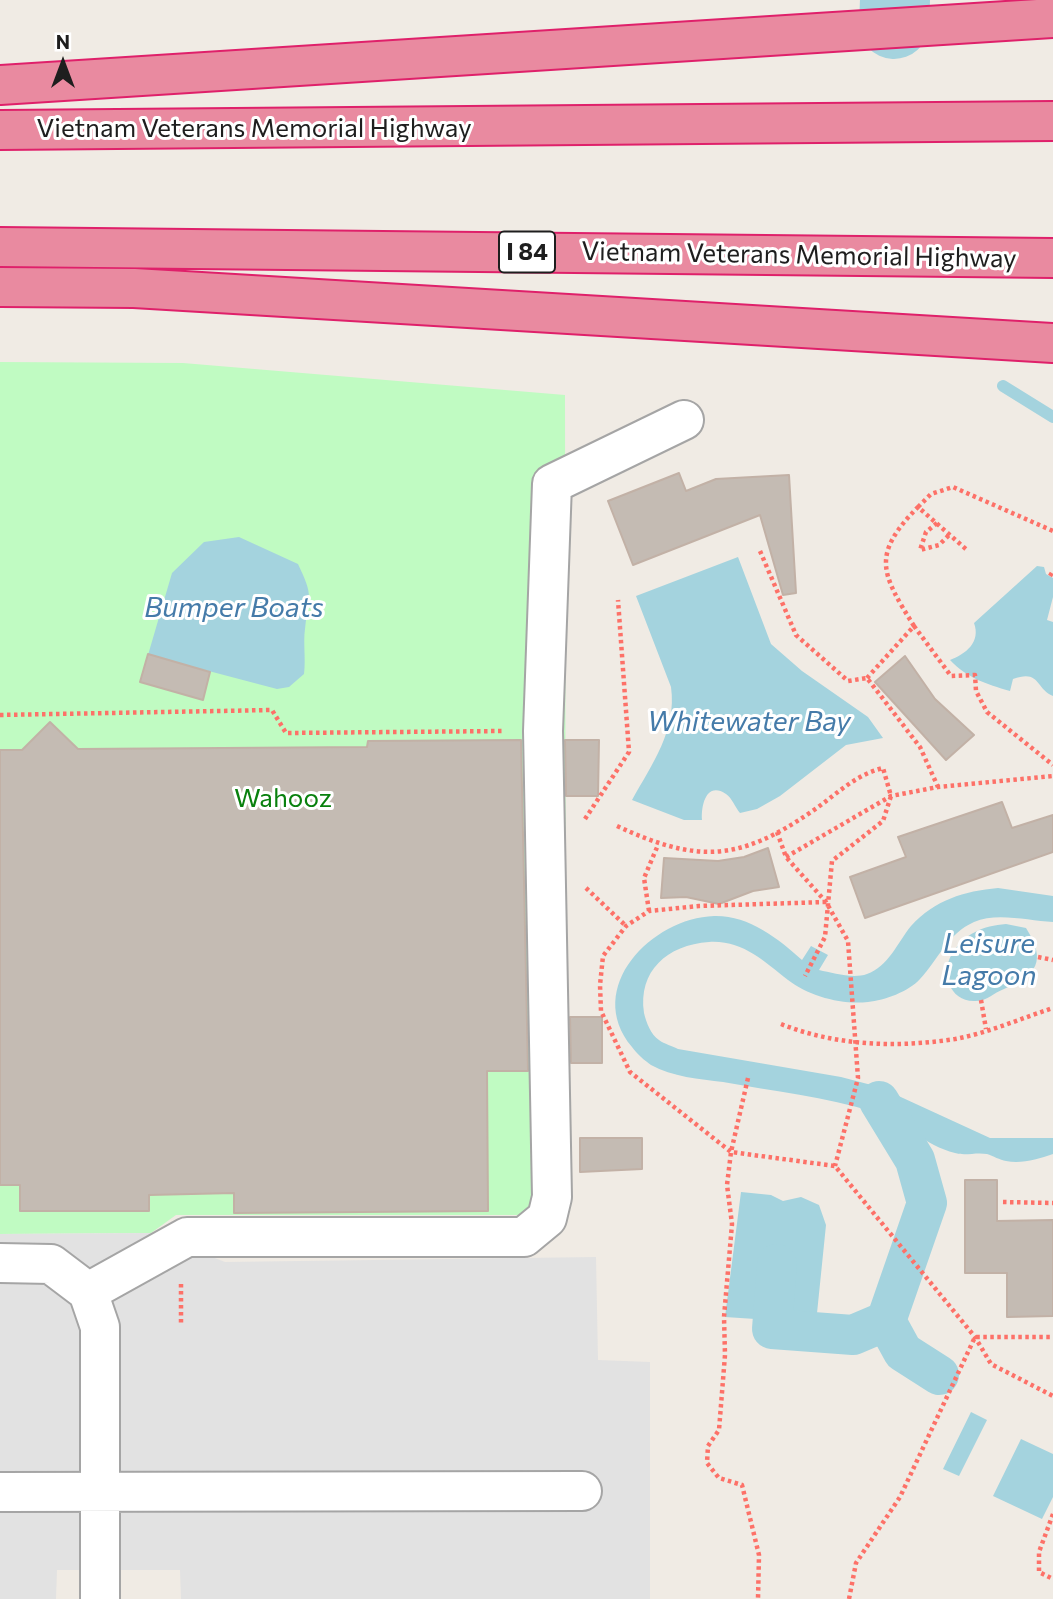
<!DOCTYPE html>
<html>
<head>
<meta charset="utf-8">
<style>
	body { margin:0 }
	#map { position:relative; width:1053px; height:1599px; overflow:hidden; background:#f0ebe4; font-family:Commissioner,sans-serif }
	canvas { display:block }
	.north { position:absolute; left:28px; top:28px; width:70px; height:70px; -webkit-text-stroke:5px #fff; paint-order:stroke; rotate:0deg; font-size:19px; font-weight:700; line-height:28px; text-align:center; color:#1e1e1e }
	.north::after { content:''; display:block; margin:auto; width:24px; height:32px; background:#1e1e1e; clip-path:polygon(50% 0,100% 100%,50% 72%,0 100%) }
</style>
</head>
<body>
<div id="map">
<canvas width="1053" height="1599"></canvas>
<div class="north">N</div>
</div>
<script>
const g = document.querySelector('canvas').getContext('2d');
g.lineJoin = 'round';
function paint(path, color) { g.fillStyle = color; g.fill(path, 'evenodd'); }
function stroke(path, color, width, dash) { g.strokeStyle = color; g.lineWidth = width; g.lineCap = dash ? 'butt' : 'round'; g.setLineDash(dash || []); g.stroke(path); }
function label(font, color, halo, rows, align = 'center') {
  g.font = font + ' Commissioner,sans-serif'; g.lineWidth = 6; g.setLineDash([]); g.textBaseline = 'middle'; g.strokeStyle = halo; g.fillStyle = color; for (const [text, x, y, turn = 0] of rows) {
    g.save(); g.translate(x, y); g.rotate((+turn || 0) * Math.PI / 180); g.textAlign = isNaN(turn) ? turn : align; if (halo) g.strokeText(text, 0, 0); g.fillText(text, 0, 0); g.restore();
  }
}
const park = new Path2D(`
	M 0,362 L 183,363 L 565,395 L 566,1201 L 521,1215 L 176,1215 L 151,1233 L 0,1234 Z`);
const parking = new Path2D(`
	M 151,1233 L 225,1262 L 596,1257 L 598,1360 L 650,1362 L 650,1599 L 181,1599 L 180,1570 L 57,1570 L 56,1599 L 0,1599 L 0,1234 Z`);
const water = new Path2D(`
	M 239,537 L 298,564 C 314,598 309,594 305,629 C 303,643 306,659 304,674 L 289,687 L 277,689 L 148,655 L 172,573 L 204,542 Z
	M 738,557 L 771,644 L 802,671 L 868,717 L 883,738 L 846,745 L 780,796 L 757,809 L 740,813 C 735,807 732,798 726,794 C 706,781 701,806 702,820 L 684,820 L 632,800 C 652,764 677,730 671,687 L 636,596 Z
	M 1037,566 L 1044,567 L 1046,574 L 1053,578 L 1053,597 L 1047,620 L 1053,622 L 1053,696 C 1035,688 1040,669 1013,679 L 1010,691 C 986,684 967,678 950,660 C 966,654 981,642 974,623 Z
	M 998,888 L 1053,896 L 1053,922 C 1029,921 997,912 974,922 C 947,934 939,959 920,979 C 908,992 885,1000 868,1002 C 841,1005 809,996 788,980 C 763,961 743,940 709,942 C 667,945 638,971 644,1013 C 646,1022 651,1035 659,1040 C 664,1044 673,1046 678,1049 L 841,1077 L 879,1087 L 990,1138 L 1053,1138 L 1053,1154 C 1038,1159 1022,1164 1006,1161 C 1000,1160 993,1156 987,1154 C 976,1152 965,1156 955,1153 C 926,1146 902,1121 874,1112 C 826,1097 773,1091 723,1082 C 700,1079 672,1077 651,1065 C 645,1061 636,1053 632,1047 C 583,988 652,918 714,916 C 748,915 778,938 802,960 L 811,946 L 828,955 L 819,970 C 833,973 853,979 867,974 C 888,967 898,942 911,926 C 935,900 964,891 998,888 Z
	M 1006,924 L 1026,928 C 1047,961 1037,975 1004,989 C 993,993 988,1001 975,1001 C 950,1002 940,973 952,954 C 965,933 983,926 1006,924 Z
	M 741,1192 L 771,1195 L 783,1201 L 801,1197 L 819,1205 L 826,1225 L 816,1323 L 725,1317 Z
	M 971,1412 L 987,1420 L 959,1476 L 943,1469 Z
	M 1021,1439 L 1053,1454 L 1053,1497 L 1042,1519 L 993,1496 Z`);
const stream = new Path2D(`
	M 1003,386 L 1053,417`);
const canal = new Path2D(`
	M 777,1264 L 772,1329 L 853,1335 L 886,1321 L 927,1203 L 915,1160 L 879,1101
	M 886,1321 L 903,1352 L 939,1375`);
const river = new Path2D(`
	M 894,24 L 895,0`);
const building = new Path2D(`
	M 679,473 L 686,491 L 716,479 L 789,475 L 796,593 L 783,595 L 760,515 L 633,565 L 608,501 Z
	M 148,654 L 210,672 L 203,700 L 140,682 Z
	M 905,656 L 935,699 L 974,735 L 946,760 L 875,682 Z
	M 50,722 L 78,749 L 367,747 L 368,741 L 521,740 L 528,1071 L 487,1071 L 488,1211 L 234,1213 L 234,1193 L 149,1195 L 149,1211 L 20,1211 L 20,1185 L 0,1185 L 0,750 L 22,750 Z
	M 565,740 L 599,740 L 598,796 L 566,796 Z
	M 1002,802 L 1012,828 L 1053,815 L 1053,852 L 865,918 L 850,877 L 906,857 L 898,837 Z
	M 768,848 L 779,887 L 753,891 L 719,904 L 686,897 L 661,898 L 664,858 L 718,861 L 744,857 Z
	M 570,1017 L 602,1017 L 602,1063 L 571,1063 Z
	M 580,1138 L 642,1138 L 642,1169 L 580,1172 Z
	M 965,1180 L 997,1180 L 997,1221 L 1053,1220 L 1053,1316 L 1007,1317 L 1007,1273 L 965,1273 Z`);
const path = new Path2D(`
	M 918,507 L 931,494 L 953,487 L 1053,531
	M 937,523 L 926,532 L 920,550 L 939,545 L 950,534
	M 760,551 L 796,635 L 848,681 L 867,678 L 920,747 L 938,787
	M 1050,576 L 1053,571
	M 914,626 C 881,573 871,555 918,507 L 967,550
	M 867,678 L 914,626 L 951,676 L 975,675 L 976,691 L 987,712 L 1053,765
	M 0,715 L 272,710 L 286,733 L 504,731
	M 585,819 L 629,752 L 618,600
	M 617,826 C 695,862 737,863 811,812 C 835,796 854,775 883,768 L 891,796 L 883,821 L 832,861 L 825,937 L 805,976
	M 777,832 L 786,857 L 826,902 L 848,941 L 858,1078 L 835,1166
	M 786,857 L 891,796 L 938,787 L 1053,776
	M 586,888 L 626,926
	M 826,902 L 699,906 L 649,911 L 626,926 L 603,956 L 600,985 L 601,1011 L 630,1072 L 731,1152 L 835,1166 L 975,1337 L 991,1364 L 1053,1396
	M 649,911 L 644,878 L 658,845
	M 1038,957 L 1053,960
	M 981,1000 L 986,1029
	M 781,1024 C 836,1046 897,1048 955,1039 C 988,1033 1022,1018 1053,1008
	M 748,1078 L 731,1152 L 727,1185 L 732,1224 L 724,1317 L 725,1355 L 719,1430 L 708,1446 L 707,1463 L 719,1478 L 742,1485 L 759,1555 L 758,1599
	M 1003,1202 L 1053,1203
	M 181,1284 L 181,1324
	M 1053,1514 L 1039,1552 L 1039,1572 L 1053,1579
	M 849,1599 L 856,1563 L 900,1497 L 975,1337 L 1053,1337`);
const minor = new Path2D(`
	M 0,1263 L 51,1264 L 88,1292 L 100,1327 L 100,1599
	M 88,1292 L 187,1237 L 524,1237 L 547,1218 L 552,1197 L 543,731 L 552,484 L 684,420
	M 0,1492 L 582,1491`);
const highway = new Path2D(`
	M 0,85 L 1053,18
	M 0,130 L 1053,121
	M 0,247 L 1053,258
	M 0,287 L 134,288 L 1053,343`);
const shields = [
	[527,252,56]
];
const shieldNames = [
	["I 84",527,252]
];
const streetNames = [
	["Vietnam Veterans Memorial Highway",254,128],
	["Vietnam Veterans Memorial Highway",799,255,1]
];
const parkNames = [
	["Wahooz",283,798]
];
const waterNames = [
	["Bumper Boats",234,608],
	["Whitewater Bay",749,722],
	["Leisure",989,944],
	["Lagoon",989,976]
];
paint(park, '#c0fbc2');
paint(parking, '#e2e2e2');
paint(water, '#a4d3de');
stroke(stream, '#a4d3de', 12);
stroke(canal, '#a4d3de', 40);
stroke(river, '#a4d3de', 70);
paint(building, '#c4bbb3');
stroke(building, '#c2b1a6', 2);
stroke(minor, '#a5a5a5', 42);
stroke(highway, '#df206a', 42);
stroke(path, '#fd7168', 4.5, [3.5, 3.5]);
stroke(minor, '#fff', 38);
stroke(highway, '#e98aa0', 38);
for (const [x, y, w] of shields) { const box = new Path2D(); box.roundRect(x - w / 2, y - 20.5, w, 41, 5); g.fillStyle = '#fff'; g.fill(box); stroke(box, '#1e1e1e', 2); }
label('bold 24px', '#1e1e1e', null, shieldNames);
label('26px', '#1e1e1e', '#fff', streetNames);
label('26px', '#09800e', '#fff', parkNames);
label('italic 28px', '#457ba9', '#fff', waterNames);
</script>
</body>
</html>
